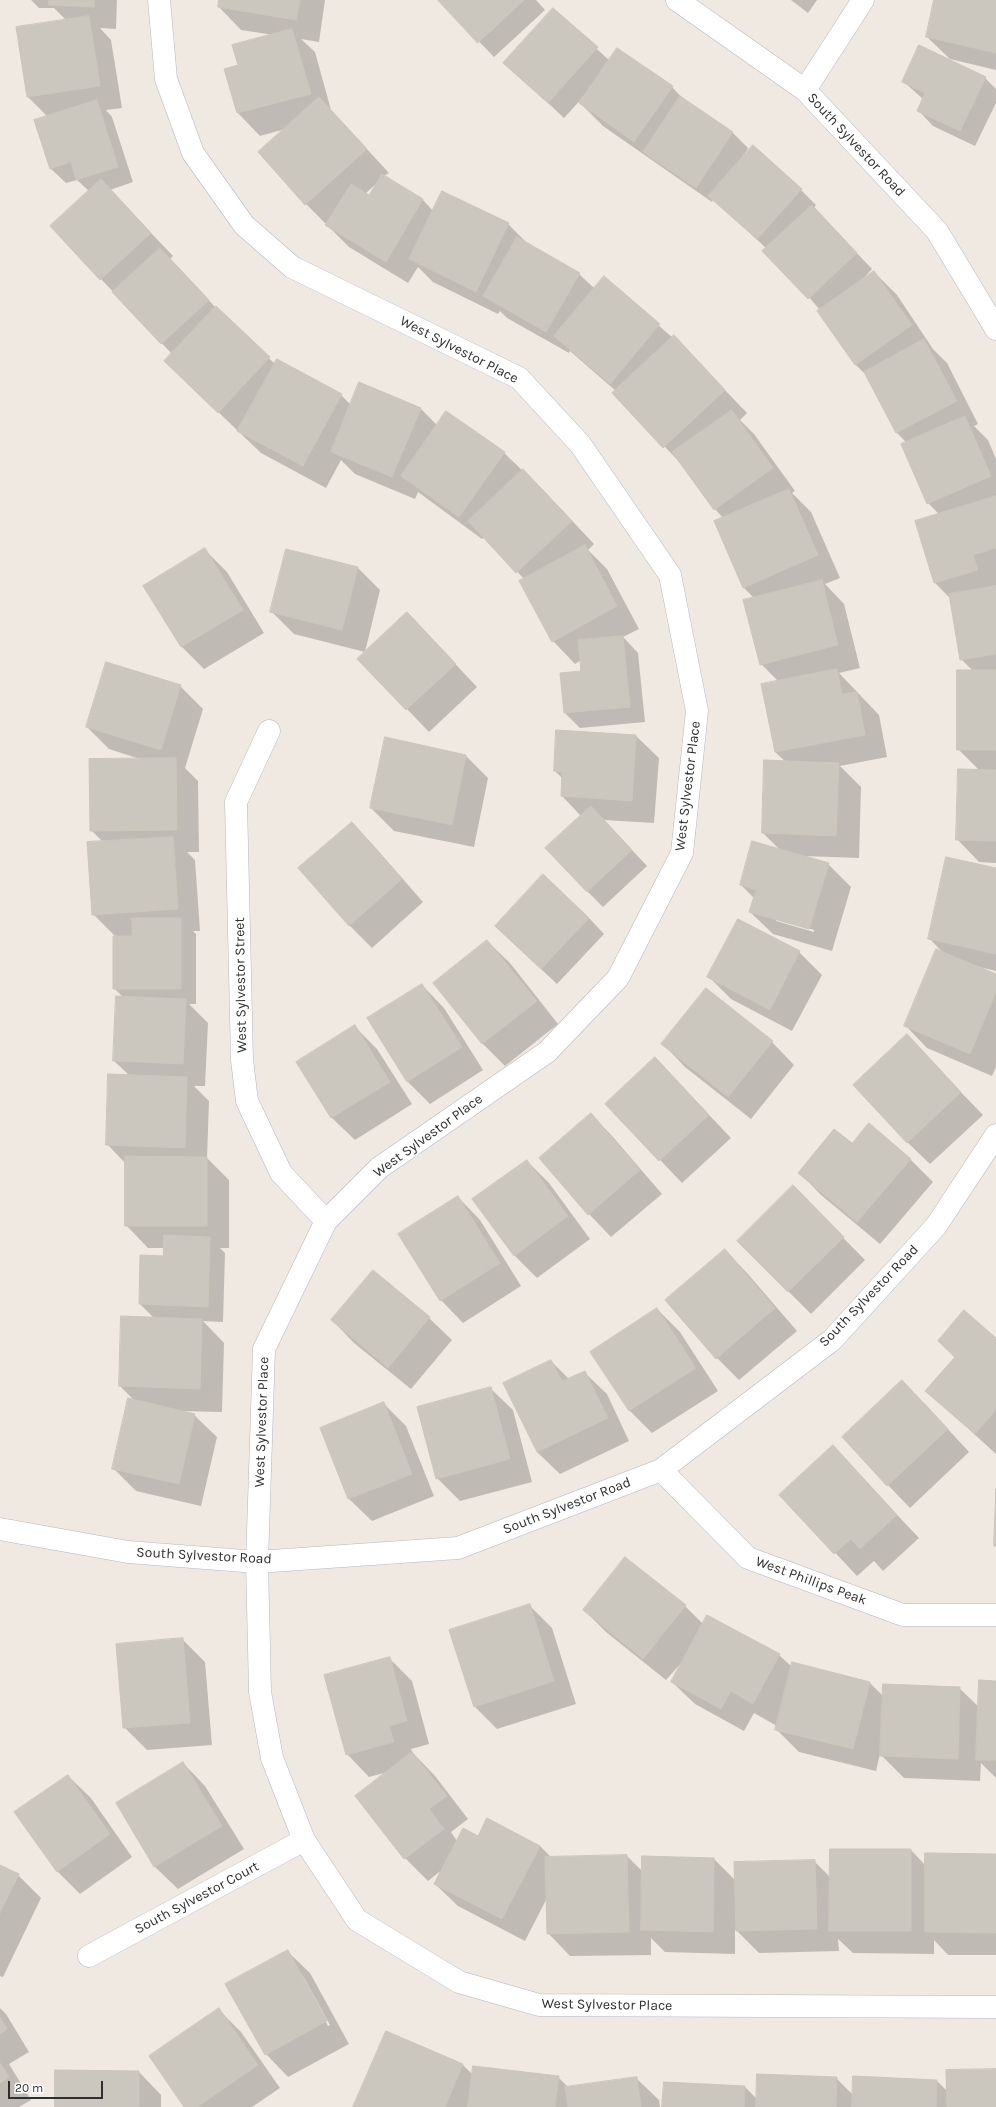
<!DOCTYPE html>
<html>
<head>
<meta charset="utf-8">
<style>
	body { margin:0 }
	#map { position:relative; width:996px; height:2107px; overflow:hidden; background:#efe9e1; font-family:Karla,sans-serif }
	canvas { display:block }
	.scale { position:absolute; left:8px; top:2081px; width:95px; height:18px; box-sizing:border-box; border:2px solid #2e2e2e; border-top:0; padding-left:5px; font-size:12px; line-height:14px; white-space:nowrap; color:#2e2e2e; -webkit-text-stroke:3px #fff; paint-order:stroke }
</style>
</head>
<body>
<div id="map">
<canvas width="996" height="2107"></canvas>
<div class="scale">20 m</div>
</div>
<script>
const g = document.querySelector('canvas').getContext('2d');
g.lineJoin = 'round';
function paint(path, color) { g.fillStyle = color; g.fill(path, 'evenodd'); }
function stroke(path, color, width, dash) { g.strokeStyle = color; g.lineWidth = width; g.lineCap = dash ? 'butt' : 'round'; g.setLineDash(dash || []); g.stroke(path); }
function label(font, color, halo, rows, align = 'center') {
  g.font = font + ' Karla,sans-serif'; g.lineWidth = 3.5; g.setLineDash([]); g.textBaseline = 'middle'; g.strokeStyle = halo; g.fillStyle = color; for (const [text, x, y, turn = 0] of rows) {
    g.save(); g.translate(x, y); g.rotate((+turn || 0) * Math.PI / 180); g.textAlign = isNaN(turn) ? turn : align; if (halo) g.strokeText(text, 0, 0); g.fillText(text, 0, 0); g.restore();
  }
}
const shadow = new Path2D(`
	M 31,0 L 117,0 L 116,29 L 100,28 L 111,40 L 122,108 L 106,110 L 112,117 L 133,182 L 110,190 L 173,256 L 170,259 L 216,308 L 275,364 L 341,395 L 351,405 L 420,408 L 437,425 L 504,453 L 546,493 L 594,544 L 588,550 L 607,569 L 639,629 L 623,637 L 638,653 L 645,722 L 580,728 L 565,713 L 582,672 L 581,660 L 575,664 L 553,641 L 524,579 L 484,537 L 482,539 L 418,492 L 415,499 L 355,474 L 341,460 L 326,488 L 261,453 L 165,361 L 172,354 L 101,279 L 89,191 L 77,180 L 66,183 L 50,168 L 48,117 L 27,96 L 66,20 L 54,8 L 39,8 Z
	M 220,0 L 325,0 L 319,42 L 301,39 L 315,52 L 331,110 L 389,173 L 384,176 L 423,200 L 433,211 L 508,224 L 529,245 L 579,274 L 595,289 L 604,278 L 673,338 L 674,337 L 747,413 L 740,420 L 754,434 L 795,491 L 792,493 L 811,512 L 840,578 L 825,584 L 844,604 L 860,668 L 839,673 L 879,715 L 887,757 L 840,766 L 861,787 L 859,858 L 803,856 L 828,864 L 851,887 L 832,951 L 773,934 L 750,912 L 754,898 L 741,885 L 780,850 L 763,833 L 786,762 L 775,752 L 778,681 L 761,664 L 754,598 L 744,588 L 723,518 L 715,509 L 685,468 L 614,393 L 616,391 L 570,351 L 569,353 L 507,318 L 500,311 L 498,314 L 433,282 L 418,267 L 408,283 L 349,247 L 306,204 L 285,129 L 260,136 L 238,113 L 226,69 L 239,66 L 274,35 L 241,30 L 219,7 ZM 378,182 L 370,197 L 365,194 ZM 776,919 L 814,930 L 814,932 L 776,921 Z
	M 439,0 L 536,0 L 545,10 L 494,57 Z
	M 791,0 L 817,0 L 808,13 Z
	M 935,0 L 996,0 L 996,70 L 950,59 L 927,37 Z
	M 553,9 L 610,61 L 672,87 L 687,103 L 732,132 L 748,148 L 741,161 L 801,190 L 816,205 L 814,208 L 872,269 L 858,284 L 874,272 L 897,295 L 933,349 L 947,363 L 978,424 L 974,426 L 988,440 L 996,459 L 996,863 L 979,862 L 957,839 L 979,770 L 958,749 L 973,671 L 961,659 L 950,598 L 935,583 L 916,521 L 939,514 L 928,503 L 907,443 L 896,432 L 867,376 L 855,364 L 820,310 L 766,248 L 713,199 L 712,202 L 603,126 L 580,103 L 585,95 L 564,118 L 505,63 Z
	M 985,78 L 996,89 L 996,103 L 975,146 L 933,126 L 918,110 L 923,99 L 903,81 Z
	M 205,550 L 227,572 L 264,633 L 204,669 L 182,647 L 145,586 Z
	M 358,568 L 380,590 L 365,652 L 294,634 L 271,611 Z
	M 407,613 L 477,687 L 429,732 L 359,659 Z
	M 180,686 L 203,709 L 185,768 L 198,781 L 199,852 L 187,852 L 195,860 L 200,931 L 193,931 L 196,934 L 196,1004 L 189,1004 L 208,1023 L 205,1086 L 194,1086 L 209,1101 L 207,1158 L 229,1180 L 229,1248 L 220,1248 L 225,1253 L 223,1322 L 203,1321 L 224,1343 L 222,1412 L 179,1411 L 194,1415 L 217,1437 L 201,1506 L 136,1491 L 113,1468 L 135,1401 L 120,1386 L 154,1318 L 140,1304 L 164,1257 L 165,1248 L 148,1248 L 126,1225 L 126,1164 L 107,1144 L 130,1076 L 114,1061 L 123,997 L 114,988 L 116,937 L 93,914 L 103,842 L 91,830 L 140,759 L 109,749 L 87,727 Z
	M 557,731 L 636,736 L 659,758 L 654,823 L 604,820 L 647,866 L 603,907 L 587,891 L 581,816 L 562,796 L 563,779 L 555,771 Z
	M 386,738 L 466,756 L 488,778 L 474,847 L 394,831 L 371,808 Z
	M 352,823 L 374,846 L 423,902 L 372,948 L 349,925 Z
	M 996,869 L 996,971 L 979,967 L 996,975 L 996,1067 L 992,1076 L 927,1048 L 905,1025 L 944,954 L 929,938 Z
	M 589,918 L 604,934 L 557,984 L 511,941 Z
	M 487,941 L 510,963 L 558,1024 L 505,1066 L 483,1044 L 435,983 Z
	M 799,952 L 822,975 L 792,1031 L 731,999 L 709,977 Z
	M 422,985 L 444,1008 L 483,1070 L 430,1104 L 407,1081 Z
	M 355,1027 L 377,1049 L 412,1104 L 355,1140 L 332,1118 L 297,1062 Z
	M 907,1036 L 983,1115 L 930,1164 L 907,1142 Z
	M 772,1042 L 794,1065 L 751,1119 L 685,1067 L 663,1044 Z
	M 655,1058 L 731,1138 L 682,1183 L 607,1104 Z
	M 591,1114 L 613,1137 L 662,1194 L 611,1237 L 589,1214 L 540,1158 Z
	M 852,1145 L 910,1159 L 933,1182 L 880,1244 L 821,1195 L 799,1172 Z
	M 527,1161 L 549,1183 L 590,1239 L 537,1278 L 514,1255 Z
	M 793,1187 L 865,1260 L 811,1314 L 738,1241 Z
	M 458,1197 L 480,1220 L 521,1286 L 463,1323 L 441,1300 Z
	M 725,1250 L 747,1273 L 797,1331 L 739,1380 L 717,1358 Z
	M 373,1271 L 429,1318 L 452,1340 L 411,1389 L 354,1343 L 332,1320 Z
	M 657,1309 L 680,1332 L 718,1391 L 652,1433 L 630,1411 L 591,1352 Z
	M 996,1339 L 996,1454 L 927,1391 L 955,1358 L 939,1341 Z
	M 551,1361 L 569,1379 L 584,1372 L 607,1394 L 629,1441 L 560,1474 L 537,1452 Z
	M 490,1388 L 513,1410 L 532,1482 L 460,1501 L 437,1478 Z
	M 384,1404 L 406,1426 L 434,1496 L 372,1521 L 349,1499 L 321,1428 Z
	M 925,1404 L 969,1452 L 910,1508 L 888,1485 Z
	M 833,1447 L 919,1538 L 883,1571 L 874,1561 L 857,1576 L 781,1495 Z
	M 625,1558 L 685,1606 L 703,1624 L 779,1655 L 792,1667 L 870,1683 L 883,1696 L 959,1688 L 979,1707 L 996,1682 L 996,1778 L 981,1763 L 980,1781 L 904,1778 L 880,1754 L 876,1771 L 799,1752 L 776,1729 L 777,1726 L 754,1713 L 744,1731 L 695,1704 L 672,1682 L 683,1661 L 666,1680 L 606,1632 L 584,1610 Z
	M 530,1606 L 552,1628 L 576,1704 L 497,1729 L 474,1706 Z
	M 182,1639 L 205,1662 L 212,1745 L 147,1750 L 124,1727 Z
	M 389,1658 L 412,1681 L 429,1744 L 411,1749 L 413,1753 L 435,1776 L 468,1819 L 451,1832 L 457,1841 L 479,1837 L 540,1846 L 551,1857 L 627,1856 L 643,1872 L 714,1859 L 736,1881 L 814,1861 L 831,1878 L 911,1850 L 926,1866 L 996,1855 L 996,1955 L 948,1955 L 934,1940 L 934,1954 L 853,1953 L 838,1939 L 839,1951 L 759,1953 L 735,1929 L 735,1954 L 665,1952 L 651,1938 L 651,1955 L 570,1956 L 548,1933 L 547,1898 L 525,1941 L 458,1906 L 435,1884 L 443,1869 L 428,1881 L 405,1858 L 357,1796 L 388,1772 L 369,1777 L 347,1754 Z
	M 183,1763 L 205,1786 L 244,1849 L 178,1889 L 155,1867 L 117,1803 Z
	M 68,1776 L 91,1798 L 132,1857 L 80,1894 L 57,1871 Z
	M 0,1867 L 18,1875 L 41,1898 L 3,1977 L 0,1976 Z
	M 287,1951 L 310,1973 L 349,2044 L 288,2077 L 266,2054 ZM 301,1976 L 303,1976 L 330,2025 L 328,2026 Z
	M 0,2008 L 6,2014 L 29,2052 L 9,2064 L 31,2100 L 19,2107 L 0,2107 Z
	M 219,2010 L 241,2032 L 280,2088 L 252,2107 L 185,2107 Z
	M 387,2032 L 463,2065 L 473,2075 L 558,2077 L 568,2087 L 636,2078 L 659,2100 L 660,2107 L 355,2107 Z
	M 996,2070 L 996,2107 L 663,2107 L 745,2087 L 758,2100 L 836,2078 L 854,2096 L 937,2081 L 948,2092 Z
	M 139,2072 L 161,2095 L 161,2107 L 56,2107 Z`);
const building = new Path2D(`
	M 49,0 L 94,0 L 94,7 L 49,5 Z
	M 219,0 L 300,0 L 296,20 L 218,7 Z
	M 438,0 L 524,0 L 478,43 Z
	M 934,0 L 996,0 L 996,53 L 926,37 Z
	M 553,8 L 598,47 L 548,103 L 503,63 Z
	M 89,16 L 100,86 L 27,97 L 16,27 Z
	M 292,29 L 311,94 L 237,113 L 224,69 L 238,65 L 232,45 Z
	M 919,45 L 986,77 L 960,131 L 917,111 L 925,93 L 902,82 Z
	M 617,48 L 673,86 L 634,142 L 579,103 Z
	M 680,96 L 733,132 L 696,188 L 643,152 Z
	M 319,97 L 367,149 L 305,205 L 258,152 Z
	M 97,100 L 118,167 L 76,180 L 71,162 L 50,169 L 34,120 Z
	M 753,145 L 802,189 L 757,239 L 708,196 Z
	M 382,174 L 423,199 L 386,262 L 325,225 L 351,184 L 369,195 Z
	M 101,179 L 151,233 L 100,280 L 50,226 Z
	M 442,191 L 509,223 L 476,292 L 409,259 Z
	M 812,205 L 857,253 L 808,299 L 762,251 Z
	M 517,237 L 580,273 L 546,332 L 483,296 Z
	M 160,248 L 209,300 L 161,344 L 112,292 Z
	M 874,271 L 912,325 L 855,365 L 817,311 Z
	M 604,276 L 660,324 L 610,384 L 554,336 Z
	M 216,306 L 270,357 L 218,413 L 164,361 Z
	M 674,335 L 725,390 L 663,448 L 612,393 Z
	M 924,339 L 957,401 L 896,433 L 864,372 Z
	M 277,359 L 342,394 L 303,466 L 237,431 Z
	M 359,382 L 421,408 L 392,477 L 331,452 Z
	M 732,410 L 773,468 L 714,510 L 672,452 Z
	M 446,411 L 505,452 L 459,517 L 401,476 Z
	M 965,416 L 991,476 L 927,504 L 901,444 Z
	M 523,469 L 572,521 L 516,573 L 468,521 Z
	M 789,489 L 818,555 L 743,588 L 714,521 Z
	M 996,496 L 996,548 L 973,555 L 978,570 L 934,583 L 915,521 Z
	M 585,545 L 617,606 L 552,642 L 519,581 Z
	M 205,548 L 243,610 L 181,647 L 143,586 Z
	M 286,549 L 358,567 L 342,630 L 270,612 Z
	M 822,580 L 838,645 L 760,665 L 743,600 Z
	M 996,586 L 996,654 L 960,660 L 949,594 Z
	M 407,612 L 456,664 L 406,710 L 357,659 Z
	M 623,636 L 630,707 L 564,713 L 560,673 L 581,671 L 578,640 Z
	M 106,662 L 181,685 L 161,750 L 86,727 Z
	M 837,669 L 842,694 L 857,692 L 865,735 L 775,752 L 761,684 Z
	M 957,670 L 996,670 L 996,750 L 957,750 Z
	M 556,730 L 636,735 L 632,801 L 561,796 L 562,772 L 554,771 Z
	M 385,737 L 466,755 L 452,825 L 370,808 Z
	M 176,758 L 177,830 L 90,831 L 89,759 Z
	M 764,760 L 839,763 L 836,836 L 762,833 Z
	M 958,769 L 996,770 L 996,841 L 956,840 Z
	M 591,806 L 632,850 L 587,892 L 545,848 Z
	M 352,822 L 402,879 L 349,926 L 298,868 Z
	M 173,837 L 178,909 L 92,915 L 87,842 Z
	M 752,841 L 829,863 L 809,929 L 749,912 L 756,890 L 740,885 Z
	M 946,857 L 996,868 L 996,954 L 928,939 Z
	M 543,874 L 589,918 L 541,969 L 495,926 Z
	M 132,918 L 181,918 L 181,989 L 113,989 L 113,936 L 132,936 Z
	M 738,919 L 800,951 L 770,1010 L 707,977 Z
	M 487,940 L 537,1001 L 482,1044 L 433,983 Z
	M 936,949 L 996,974 L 996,992 L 970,1054 L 904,1026 Z
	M 422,984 L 462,1047 L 407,1082 L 367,1018 Z
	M 706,988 L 773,1041 L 728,1097 L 661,1044 Z
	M 116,996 L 186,999 L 183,1064 L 113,1061 Z
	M 355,1025 L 390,1082 L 331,1118 L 296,1062 Z
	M 907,1034 L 961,1092 L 907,1143 L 853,1085 Z
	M 655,1057 L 709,1115 L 659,1161 L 605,1104 Z
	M 108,1074 L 187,1077 L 185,1148 L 106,1145 Z
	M 591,1113 L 640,1170 L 588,1215 L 539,1158 Z
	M 869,1123 L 911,1159 L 857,1222 L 798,1173 L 834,1129 L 852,1143 Z
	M 125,1156 L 207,1157 L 207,1226 L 125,1226 Z
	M 527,1160 L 568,1216 L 514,1256 L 472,1199 Z
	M 793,1185 L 844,1237 L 788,1292 L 737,1241 Z
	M 458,1196 L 500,1263 L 440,1301 L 398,1234 Z
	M 164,1235 L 210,1237 L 208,1307 L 139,1304 L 140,1255 L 163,1256 Z
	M 725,1249 L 775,1308 L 716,1359 L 665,1300 Z
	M 373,1270 L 430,1317 L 388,1368 L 331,1320 Z
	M 657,1308 L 696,1368 L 629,1411 L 590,1352 Z
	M 964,1310 L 996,1338 L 996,1410 L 975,1434 L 925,1391 L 955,1357 L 938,1341 Z
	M 121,1316 L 202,1319 L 200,1389 L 119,1386 Z
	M 551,1360 L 562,1381 L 585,1371 L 608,1418 L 537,1452 L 503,1383 Z
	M 902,1380 L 948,1429 L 887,1486 L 842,1437 Z
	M 491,1387 L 510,1459 L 436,1479 L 417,1407 Z
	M 128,1398 L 195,1414 L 179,1484 L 112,1469 Z
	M 384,1402 L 412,1474 L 348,1499 L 320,1428 Z
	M 833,1445 L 897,1515 L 860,1549 L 851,1539 L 834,1554 L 779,1495 Z
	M 996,1489 L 996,1546 L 994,1546 Z
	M 625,1557 L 686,1605 L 643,1659 L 583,1610 Z
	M 530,1604 L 554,1681 L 474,1707 L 449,1630 Z
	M 707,1615 L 780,1654 L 753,1704 L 731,1691 L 721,1709 L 671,1682 Z
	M 183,1638 L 190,1723 L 123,1728 L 116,1644 Z
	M 390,1657 L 407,1721 L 389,1726 L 394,1742 L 346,1755 L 324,1675 Z
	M 792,1662 L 870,1682 L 853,1749 L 775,1730 Z
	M 979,1680 L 996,1681 L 996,1760 L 976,1760 Z
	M 883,1684 L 960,1687 L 958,1759 L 880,1756 Z
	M 412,1752 L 447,1796 L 429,1809 L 444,1829 L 404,1859 L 355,1796 Z
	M 183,1762 L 222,1826 L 154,1867 L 116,1803 Z
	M 68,1775 L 110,1834 L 57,1872 L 14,1812 Z
	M 487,1818 L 540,1846 L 502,1919 L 434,1884 L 463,1828 L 478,1836 Z
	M 830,1849 L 911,1849 L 911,1931 L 829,1931 Z
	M 925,1853 L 996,1854 L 996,1933 L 925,1932 Z
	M 627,1855 L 629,1932 L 547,1934 L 545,1857 Z
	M 642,1856 L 714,1858 L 713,1932 L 641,1930 Z
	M 815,1860 L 817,1929 L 736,1931 L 734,1862 Z
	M 0,1865 L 19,1874 L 0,1913 Z
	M 288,1950 L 327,2021 L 265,2055 L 225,1984 Z
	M 219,2008 L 258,2065 L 197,2107 L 184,2107 L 149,2056 Z
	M 0,2017 L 7,2029 L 0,2034 Z
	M 386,2031 L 463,2064 L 445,2107 L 353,2107 Z
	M 0,2063 L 9,2077 L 0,2083 Z
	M 473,2066 L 559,2076 L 555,2107 L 468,2107 Z
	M 996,2069 L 996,2107 L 947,2107 L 946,2070 Z
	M 55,2070 L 139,2071 L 139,2107 L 55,2107 Z
	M 757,2074 L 837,2077 L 836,2107 L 756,2107 Z
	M 853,2076 L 937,2080 L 936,2107 L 852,2107 Z
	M 637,2077 L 641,2107 L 568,2107 L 565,2087 Z
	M 664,2082 L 745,2086 L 744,2107 L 662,2107 Z`);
const minor = new Path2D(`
	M 159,0 L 166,79 L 193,153 L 244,225 L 292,267 L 519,378 L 580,444 L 670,575 L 697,711 L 682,853 L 618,978 L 547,1052 L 379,1168 L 326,1221 L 264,1349 L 257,1562 L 260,1692 L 272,1758 L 304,1840 L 357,1920 L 459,1982 L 539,2005 L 996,2007
	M 677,0 L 805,90 L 937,231 L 996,329
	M 805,90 L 863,0
	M 269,731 L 236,802 L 242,1060 L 247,1101 L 281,1173 L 326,1221
	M 661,1470 L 748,1558 L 903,1615 L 996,1615
	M 0,1529 L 128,1552 L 257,1562 L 458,1548 L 661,1470 L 832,1340 L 936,1226 L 996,1135
	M 89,1956 L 304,1840`);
const streetNames = [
	["South Sylvestor Road",856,145,47],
	["West Sylvestor Place",459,350,27],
	["West Sylvestor Place",688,786,-83],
	["West Sylvestor Street",241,985,-91],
	["West Sylvestor Place",428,1136,-36],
	["South Sylvestor Road",869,1296,-46],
	["West Sylvestor Place",262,1422,-88],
	["South Sylvestor Road",567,1506,-21],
	["South Sylvestor Road",204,1556,3],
	["West Phillips Peak",811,1581,20],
	["South Sylvestor Court",197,1898,-28],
	["West Sylvestor Place",607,2005,1]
];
paint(shadow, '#0003');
paint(building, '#cbc7bf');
stroke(building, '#cbc5ba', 1);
stroke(minor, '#b4b7c1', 23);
stroke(minor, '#fff', 22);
label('14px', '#2e2e2e', '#fff', streetNames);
</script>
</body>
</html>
